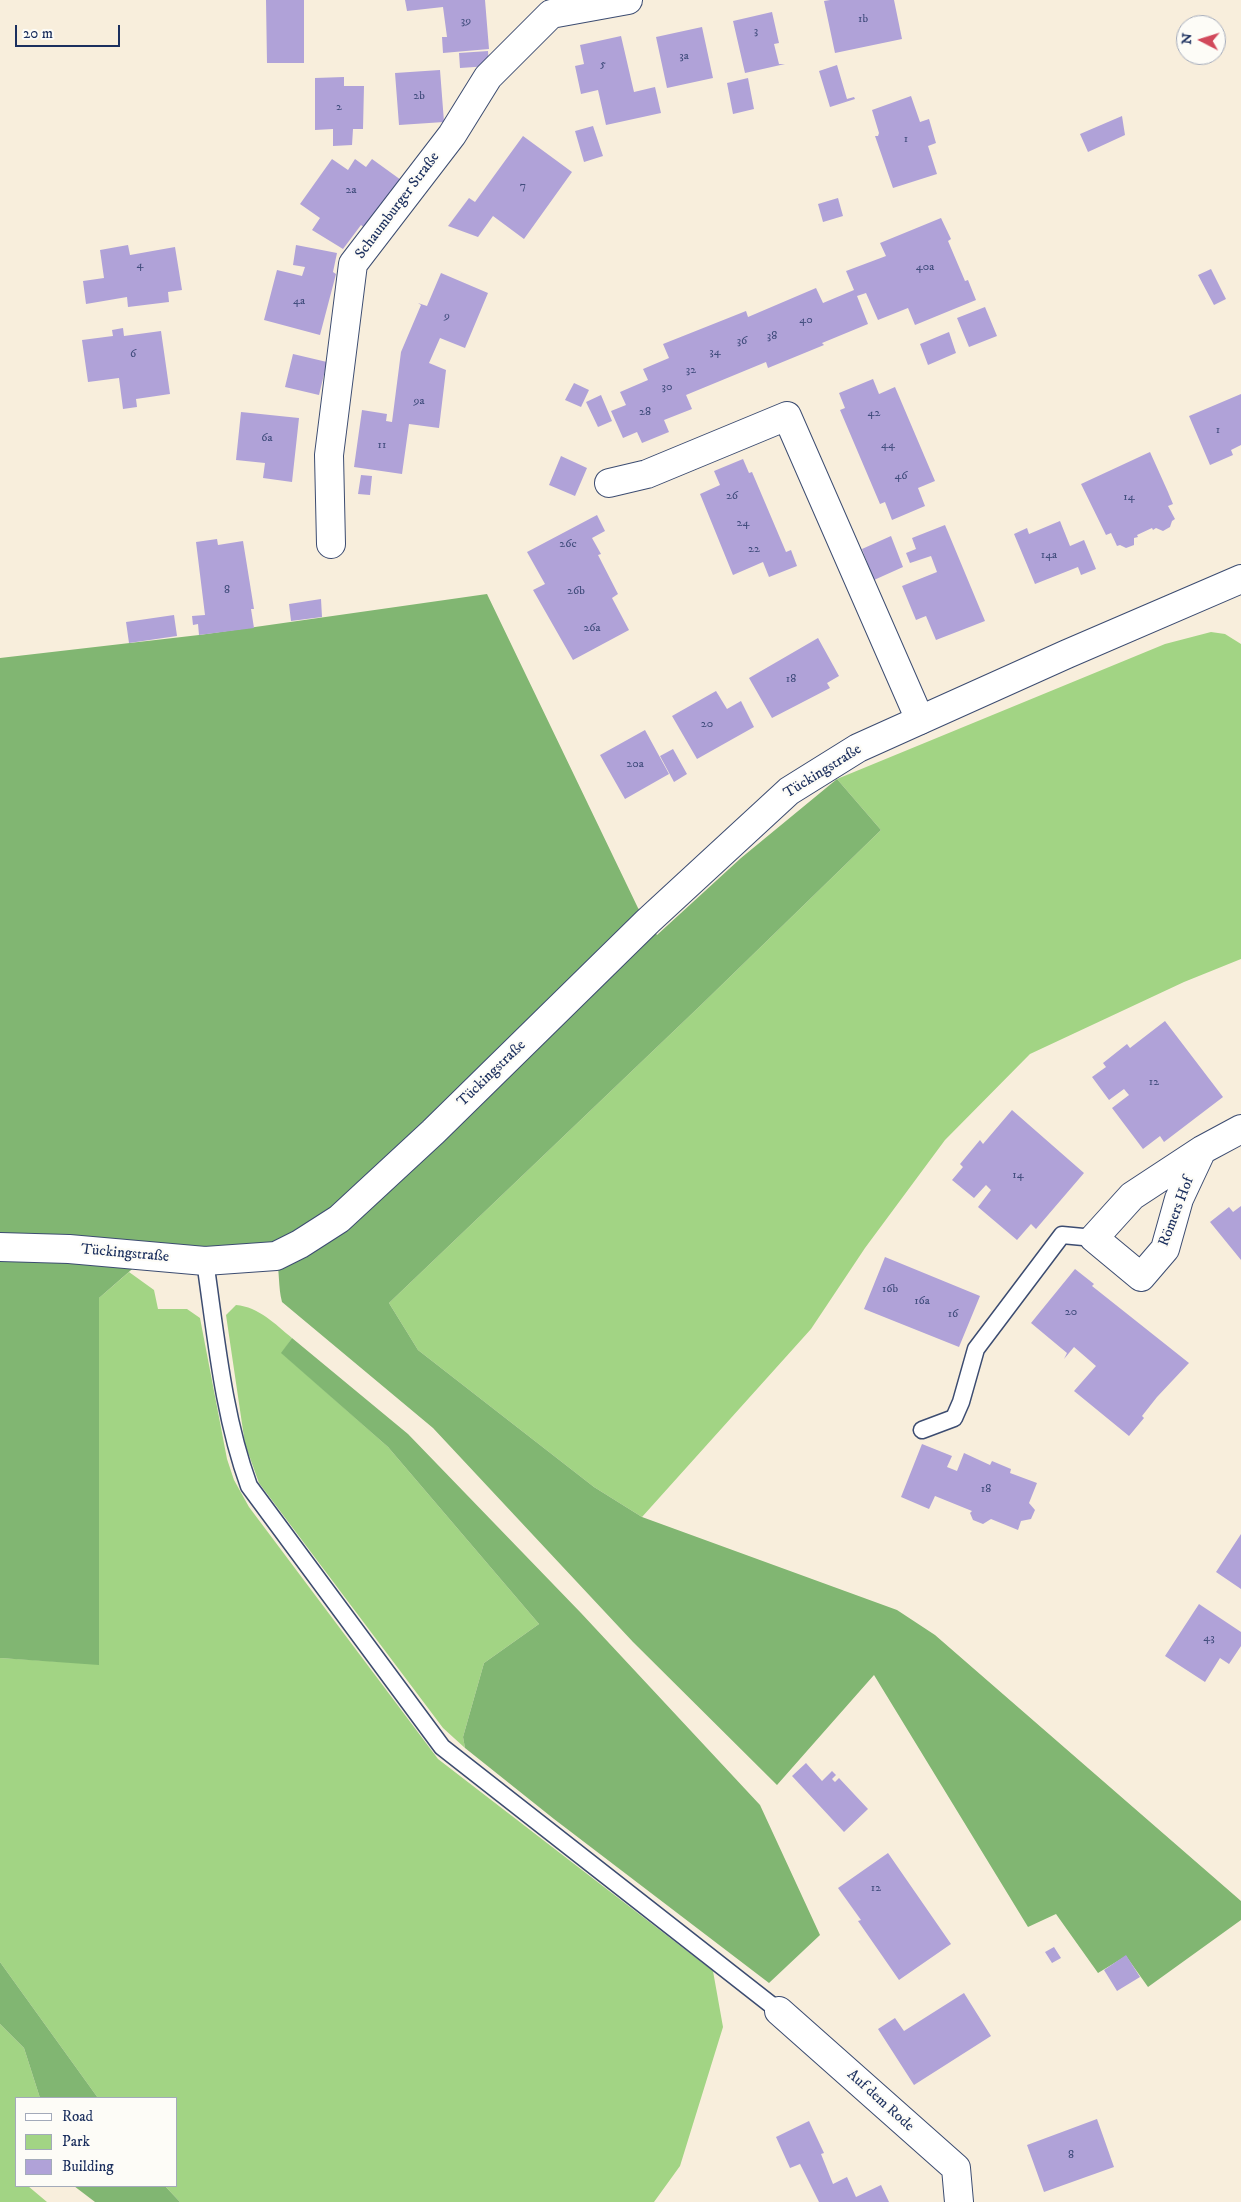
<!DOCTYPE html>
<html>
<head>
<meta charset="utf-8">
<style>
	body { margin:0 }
	#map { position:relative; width:1241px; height:2202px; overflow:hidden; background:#f8eedc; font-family:"IM FELL DW Pica",serif }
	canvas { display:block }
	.legend { position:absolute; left:15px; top:2097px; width:162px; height:90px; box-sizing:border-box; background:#fdfcf7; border:1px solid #a3aaba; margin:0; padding:6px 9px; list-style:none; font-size:15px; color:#1b2f5e }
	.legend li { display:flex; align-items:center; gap:10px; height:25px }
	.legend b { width:25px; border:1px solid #a3aaba }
	.north { position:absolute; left:1176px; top:15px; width:50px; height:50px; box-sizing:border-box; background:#fdfcf7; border:1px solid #a3aaba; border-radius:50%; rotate:275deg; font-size:14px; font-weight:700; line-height:20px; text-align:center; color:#1b2f5e }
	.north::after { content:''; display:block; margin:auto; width:18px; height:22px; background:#d1495b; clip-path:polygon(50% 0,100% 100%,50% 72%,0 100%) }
	.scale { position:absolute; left:15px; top:25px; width:105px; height:22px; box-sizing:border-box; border:2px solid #1b2f5e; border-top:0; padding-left:6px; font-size:15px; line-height:18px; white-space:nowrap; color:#1b2f5e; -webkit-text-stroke:4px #fdfcf7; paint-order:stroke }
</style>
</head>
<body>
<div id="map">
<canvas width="1241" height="2202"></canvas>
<ul class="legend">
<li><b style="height:6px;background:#fff"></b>Road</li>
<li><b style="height:14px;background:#a2d484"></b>Park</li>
<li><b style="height:14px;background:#b0a2d8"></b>Building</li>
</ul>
<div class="north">N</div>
<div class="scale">20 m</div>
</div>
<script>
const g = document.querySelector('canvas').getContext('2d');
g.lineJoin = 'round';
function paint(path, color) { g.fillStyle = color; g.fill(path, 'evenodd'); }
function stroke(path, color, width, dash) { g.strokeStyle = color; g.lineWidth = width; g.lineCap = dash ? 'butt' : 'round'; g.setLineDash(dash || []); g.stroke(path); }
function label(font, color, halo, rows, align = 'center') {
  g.font = font + ' "IM FELL DW Pica",serif'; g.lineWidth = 4.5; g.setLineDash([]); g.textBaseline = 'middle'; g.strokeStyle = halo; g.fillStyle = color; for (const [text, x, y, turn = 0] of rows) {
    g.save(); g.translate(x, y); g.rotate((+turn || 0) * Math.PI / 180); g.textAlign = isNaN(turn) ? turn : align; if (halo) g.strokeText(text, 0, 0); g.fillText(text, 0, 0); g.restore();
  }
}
const green = new Path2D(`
	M 1211,632 L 1225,634 L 1241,644 L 1241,959 L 1184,982 L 1030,1054 L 945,1140 L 865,1248 L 811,1329 L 642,1517 L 594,1487 L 418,1350 L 389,1303 L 701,1005 L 881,830 L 837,779 L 1165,644 Z
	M 129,1272 L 154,1290 L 158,1309 L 187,1309 L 200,1318 L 227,1459 L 234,1480 L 249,1507 L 438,1759 L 713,1971 L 723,2027 L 680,2166 L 654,2202 L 180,2202 L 165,2186 L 176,2186 L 176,2098 L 98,2098 L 0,1962 L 0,1658 L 99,1664 L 99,1298 Z
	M 236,1305 C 259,1307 275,1324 292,1338 L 282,1353 L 388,1447 L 539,1624 L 484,1663 L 463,1737 L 465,1748 L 443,1728 L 259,1483 L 245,1444 L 226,1315 Z
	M 0,2024 L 24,2048 L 40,2098 L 16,2098 L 16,2186 L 28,2186 L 47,2202 L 0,2202 Z`);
const forest = new Path2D(`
	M 487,594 L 638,908 L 657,935 L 741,858 L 837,779 L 881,830 L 701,1005 L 389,1303 L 418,1350 L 594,1487 L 642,1517 L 897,1610 L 935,1635 L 1241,1901 L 1241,1920 L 1148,1987 L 1126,1956 L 1098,1973 L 1056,1914 L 1028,1927 L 874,1675 L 777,1785 L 633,1642 L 433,1428 L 282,1302 C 278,1287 280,1272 276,1256 L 146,1257 L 99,1298 L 99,1665 L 0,1658 L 0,658 L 199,635 Z
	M 292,1338 L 408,1434 L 581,1613 L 760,1805 L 820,1935 L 769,1983 L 554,1819 L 465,1748 L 463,1737 L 484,1663 L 539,1624 L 388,1447 L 281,1353 Z
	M 0,1962 L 98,2098 L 40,2098 L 24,2048 L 0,2024 Z
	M 74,2186 L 165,2186 L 180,2202 L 95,2202 Z`);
const building = new Path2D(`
	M 266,0 L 304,0 L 304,63 L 267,63 Z
	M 405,0 L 485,0 L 489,49 L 443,53 L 442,37 L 447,37 L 443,7 L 407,11 Z
	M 830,0 L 894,0 L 902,39 L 835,53 L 824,1 Z
	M 772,12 L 779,43 L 774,44 L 779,64 L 785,64 L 745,73 L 733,21 Z
	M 702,27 L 713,78 L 667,88 L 656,37 Z
	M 621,36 L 634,92 L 655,87 L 661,113 L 606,125 L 598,90 L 581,94 L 575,66 L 584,64 L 580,45 Z
	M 488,51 L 489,66 L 460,68 L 459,53 Z
	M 837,65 L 847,99 L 854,97 L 855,99 L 830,107 L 819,71 Z
	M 440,70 L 444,122 L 399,125 L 395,73 Z
	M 344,77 L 344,86 L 364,86 L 363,129 L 353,129 L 352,145 L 333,146 L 333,129 L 315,130 L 315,78 Z
	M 748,78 L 754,109 L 733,114 L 727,83 Z
	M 911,96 L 920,122 L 929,119 L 936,143 L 928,146 L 937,174 L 893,188 L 875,136 L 878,136 L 879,133 L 872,110 Z
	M 1122,116 L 1125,135 L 1088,152 L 1080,134 Z
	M 593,126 L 603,156 L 584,162 L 575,131 Z
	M 523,136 L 572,172 L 524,239 L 493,216 L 478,237 L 448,226 L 469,198 L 475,202 Z
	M 332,159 L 348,170 L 355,159 L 366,167 L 372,159 L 401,180 L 366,229 L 361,225 L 343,249 L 312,230 L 320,218 L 300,204 Z
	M 838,198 L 843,216 L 823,222 L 818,204 Z
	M 941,218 L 951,239 L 948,241 L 965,281 L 968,280 L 976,300 L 915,325 L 908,308 L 878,320 L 866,293 L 857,296 L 868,324 L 822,343 L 824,345 L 768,368 L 766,362 L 686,395 L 692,409 L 664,420 L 669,432 L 642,443 L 637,432 L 623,438 L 611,411 L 626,405 L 620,392 L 648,380 L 643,369 L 669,358 L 663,344 L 746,311 L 748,317 L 816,288 L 823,303 L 854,290 L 846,271 L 886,256 L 880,243 Z
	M 128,245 L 130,255 L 175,247 L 182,290 L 168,292 L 169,302 L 128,307 L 127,297 L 86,304 L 83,281 L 104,278 L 100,250 Z
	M 296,245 L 337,253 L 333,272 L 336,274 L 320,335 L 264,320 L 277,270 L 302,276 L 305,267 L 293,265 Z
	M 1211,269 L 1226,299 L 1214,305 L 1198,275 Z
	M 441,273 L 488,293 L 465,348 L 440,338 L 429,363 L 446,370 L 439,428 L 409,424 L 402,474 L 354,467 L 362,410 L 387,414 L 386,421 L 392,422 L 401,352 L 421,305 L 418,303 L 427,306 Z
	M 985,307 L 997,336 L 969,347 L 957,318 Z
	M 123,328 L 124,336 L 161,331 L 170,394 L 136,399 L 137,407 L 123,409 L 119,378 L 88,382 L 82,340 L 113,336 L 112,330 Z
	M 949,332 L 956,353 L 928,365 L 920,344 Z
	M 293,354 L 327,362 L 319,395 L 285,387 Z
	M 873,379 L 879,394 L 895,387 L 935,481 L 918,488 L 925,506 L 892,520 L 885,502 L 880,504 L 840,410 L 845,408 L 839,393 Z
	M 574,383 L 589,390 L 581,407 L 565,400 Z
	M 1241,394 L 1241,445 L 1231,450 L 1233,455 L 1210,465 L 1189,416 Z
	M 601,395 L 612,421 L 598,427 L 586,402 Z
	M 241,412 L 299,418 L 292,482 L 263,478 L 265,463 L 236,460 Z
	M 1150,452 L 1168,492 L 1173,504 L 1168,506 L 1175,519 L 1172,521 L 1170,527 L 1163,531 L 1156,528 L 1153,530 L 1152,528 L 1137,535 L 1138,537 L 1134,538 L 1134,545 L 1126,548 L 1120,545 L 1117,546 L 1111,533 L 1106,535 L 1081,484 Z
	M 561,456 L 587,468 L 575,496 L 549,485 Z
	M 743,459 L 749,473 L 752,472 L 786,552 L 791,550 L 797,566 L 769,577 L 763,562 L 733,575 L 700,494 L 720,485 L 714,471 Z
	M 361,475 L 372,476 L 370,495 L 358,494 Z
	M 597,515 L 605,531 L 592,538 L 601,554 L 598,555 L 618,594 L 612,598 L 629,630 L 573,660 L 533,590 L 545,584 L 527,552 Z
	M 1060,521 L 1070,546 L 1084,540 L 1096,569 L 1081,575 L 1078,567 L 1035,584 L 1014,534 L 1027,528 L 1029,534 Z
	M 945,525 L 985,621 L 936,640 L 926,616 L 916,620 L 902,586 L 937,572 L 931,556 L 910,563 L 906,553 L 916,549 L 912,538 Z
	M 891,536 L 903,567 L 874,580 L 862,549 Z
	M 217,539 L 218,545 L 243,541 L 254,609 L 251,609 L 254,628 L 199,635 L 198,624 L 193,625 L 192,616 L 205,615 L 196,542 Z
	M 321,599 L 322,617 L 291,621 L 289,604 Z
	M 174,615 L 177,636 L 129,643 L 126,622 Z
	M 818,638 L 839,676 L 827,683 L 830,688 L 772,718 L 749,678 Z
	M 716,691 L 727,709 L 741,701 L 754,727 L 697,759 L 672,716 Z
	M 645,730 L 669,774 L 625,799 L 600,755 Z
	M 673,749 L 687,774 L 674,782 L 660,756 Z
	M 1165,1021 L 1223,1097 L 1164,1142 L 1160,1136 L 1143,1149 L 1112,1108 L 1129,1095 L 1124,1089 L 1109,1100 L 1092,1077 L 1106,1067 L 1103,1063 L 1127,1044 L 1130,1048 Z
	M 1012,1110 L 1084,1173 L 1036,1229 L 1031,1224 L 1017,1240 L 978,1207 L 991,1190 L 986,1185 L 974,1198 L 952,1180 L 963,1167 L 960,1164 L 980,1140 L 983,1144 Z
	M 1241,1206 L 1241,1260 L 1210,1222 L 1229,1207 L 1233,1212 Z
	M 885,1257 L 980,1296 L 959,1347 L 864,1309 Z
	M 1075,1269 L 1094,1284 L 1092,1286 L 1189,1363 L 1157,1397 L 1142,1416 L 1144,1418 L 1129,1436 L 1074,1391 L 1096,1366 L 1074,1347 L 1064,1359 L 1067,1353 L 1031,1323 Z
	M 922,1444 L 952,1456 L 947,1467 L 957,1471 L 964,1453 L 990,1465 L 992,1461 L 1011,1469 L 1010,1473 L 1037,1483 L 1029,1503 L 1035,1510 L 1031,1519 L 1021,1521 L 1018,1530 L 991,1519 L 983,1524 L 973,1520 L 970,1513 L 972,1511 L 935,1496 L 929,1509 L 901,1497 Z
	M 1241,1534 L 1241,1589 L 1216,1572 Z
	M 1199,1604 L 1241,1632 L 1241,1646 L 1229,1664 L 1220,1658 L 1205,1682 L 1165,1656 Z
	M 806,1763 L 822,1781 L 832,1771 L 836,1775 L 832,1779 L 835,1782 L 839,1778 L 868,1809 L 844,1832 L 792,1776 Z
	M 888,1853 L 951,1944 L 899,1980 L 858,1921 L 861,1920 L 838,1888 Z
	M 1054,1947 L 1061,1958 L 1052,1963 L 1045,1952 Z
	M 1126,1955 L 1140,1977 L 1117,1991 L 1104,1970 Z
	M 964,1993 L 991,2036 L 914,2085 L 878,2029 L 895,2018 L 904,2031 Z
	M 1097,2119 L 1114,2167 L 1044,2192 L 1027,2145 Z
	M 809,2121 L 824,2153 L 821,2154 L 833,2184 L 847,2177 L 856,2197 L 881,2185 L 889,2202 L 819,2202 L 800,2164 L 790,2168 L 776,2137 Z`);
const service = new Path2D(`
	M 205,1261 C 216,1336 223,1415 249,1486 L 442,1747 L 779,2011
	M 922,1430 L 954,1418 L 961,1402 L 976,1349 L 1062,1235 L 1094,1238`);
const minor = new Path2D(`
	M 609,483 L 647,474 L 787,416 L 920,720
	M 331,544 L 329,455 L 353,264 L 452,135 L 488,77 L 551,14 L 628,0
	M 1202,1150 L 1179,1199 L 1165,1249 L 1141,1277 L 1094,1238 L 1132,1196 L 1202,1150 L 1241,1129
	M 779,2011 L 956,2168 L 959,2202`);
const tertiary = new Path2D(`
	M 0,1247 L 69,1249 L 205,1261 L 276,1256 L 300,1244 L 339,1219 L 433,1132 L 648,921 L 789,791 L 858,748 L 1067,654 L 1241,579`);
const numberNames = [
	["1b",863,20],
	["39",466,22],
	["3",756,32],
	["3a",684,57],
	["5",603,65],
	["2b",419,97],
	["2",339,108],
	["1",906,140],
	["7",523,187],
	["2a",351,191],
	["4",140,266],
	["40a",925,268],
	["4a",299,302],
	["9",447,317],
	["40",806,321],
	["38",772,337],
	["36",742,342],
	["34",715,353],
	["6",133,355],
	["32",691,371],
	["30",667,388],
	["9a",419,402],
	["28",645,413],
	["42",874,414],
	["1",1218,431],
	["6a",267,439],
	["11",382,446],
	["44",888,446],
	["46",901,477],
	["26",732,497],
	["14",1129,498],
	["24",743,524],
	["26c",568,545],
	["22",754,550],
	["14a",1049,556],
	["8",227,591],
	["26b",576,592],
	["26a",592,629],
	["18",791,680],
	["20",707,725],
	["20a",635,765],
	["12",1154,1083],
	["14",1018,1176],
	["16b",890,1290],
	["16a",922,1302],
	["20",1071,1313],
	["16",953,1315],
	["18",986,1490],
	["43",1209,1639],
	["12",876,1889],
	["8",1071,2156]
];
const streetNames = [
	["Schaumburger Straße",398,206,-53],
	["Tückingstraße",823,772,-32],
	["Tückingstraße",492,1074,-44],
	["Römers Hof",1177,1212,-69],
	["Tückingstraße",125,1254,5],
	["Auf dem Rode",880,2101,42]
];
paint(green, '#a2d484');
paint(forest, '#81b672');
paint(building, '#b0a2d8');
stroke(service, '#3c4c71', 19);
stroke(minor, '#3c4c71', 30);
stroke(tertiary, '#3c4c71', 30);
stroke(service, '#fff', 16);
stroke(minor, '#fff', 28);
stroke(tertiary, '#fff', 28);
label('12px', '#404c7c', null, numberNames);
label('15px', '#1b2f5e', '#fdfcf7', streetNames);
</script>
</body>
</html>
